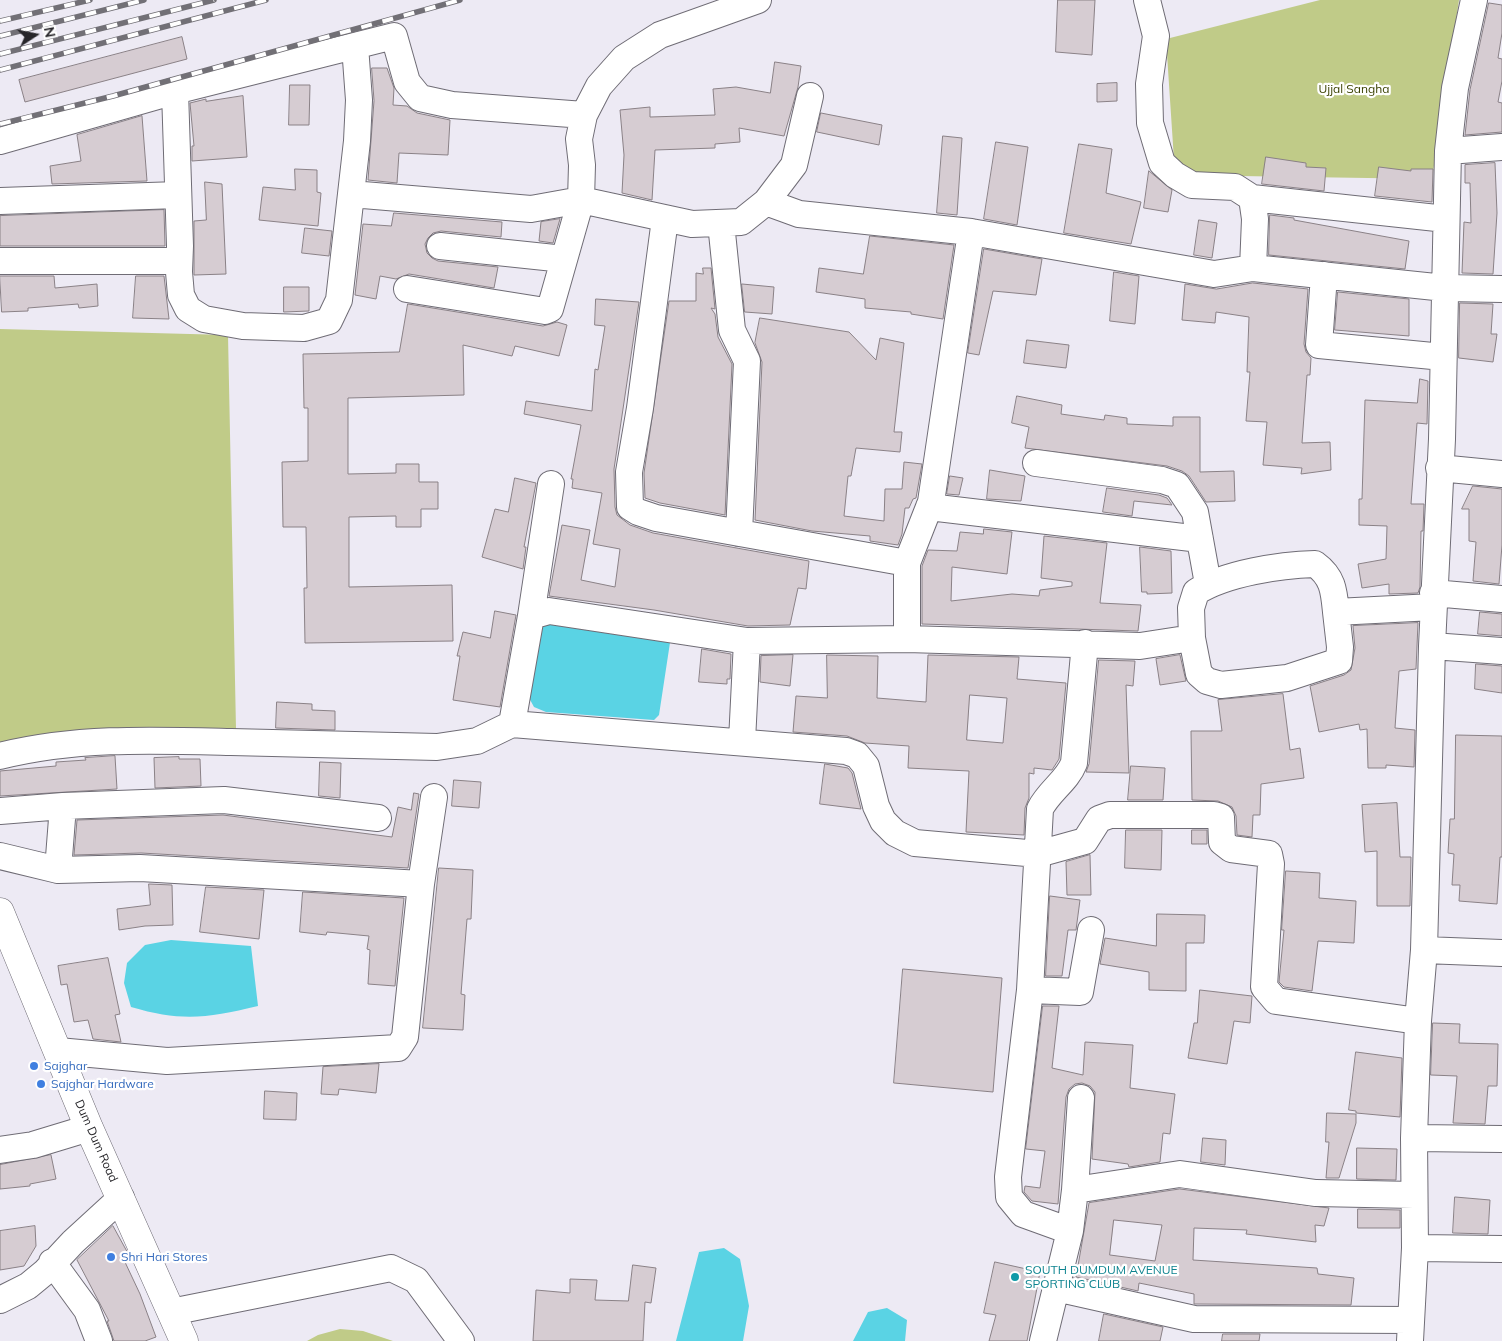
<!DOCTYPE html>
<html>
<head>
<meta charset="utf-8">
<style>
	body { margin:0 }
	#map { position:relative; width:1502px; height:1341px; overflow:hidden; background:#edeaf4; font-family:Mulish,sans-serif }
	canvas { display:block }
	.north { position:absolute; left:10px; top:10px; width:50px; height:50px; -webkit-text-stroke:4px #fff; paint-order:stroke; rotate:79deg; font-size:14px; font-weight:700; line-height:20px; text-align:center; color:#27262a }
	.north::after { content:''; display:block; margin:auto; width:18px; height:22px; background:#27262a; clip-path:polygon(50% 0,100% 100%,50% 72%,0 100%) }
</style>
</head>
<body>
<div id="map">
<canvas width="1502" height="1341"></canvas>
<div class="north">N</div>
</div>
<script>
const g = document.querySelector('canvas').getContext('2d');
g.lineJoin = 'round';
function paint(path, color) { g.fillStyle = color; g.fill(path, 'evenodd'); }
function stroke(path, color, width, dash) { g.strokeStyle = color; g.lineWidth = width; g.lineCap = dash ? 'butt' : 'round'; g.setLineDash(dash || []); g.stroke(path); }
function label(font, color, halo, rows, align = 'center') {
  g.font = font + ' Mulish,sans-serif'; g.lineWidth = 4.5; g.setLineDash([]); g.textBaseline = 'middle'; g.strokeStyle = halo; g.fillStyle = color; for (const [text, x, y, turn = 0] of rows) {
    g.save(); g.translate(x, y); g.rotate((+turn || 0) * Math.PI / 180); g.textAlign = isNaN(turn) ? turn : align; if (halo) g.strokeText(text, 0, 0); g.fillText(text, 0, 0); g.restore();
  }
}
const green = new Path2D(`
	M 1320,0 L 1459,0 L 1432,179 L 1175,175 L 1166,39 Z
	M 0,329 L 228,335 L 236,729 C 158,728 77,723 0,743 Z
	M 340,1329 L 363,1331 L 393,1341 L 307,1341 L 318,1335 Z`);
const water = new Path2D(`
	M 546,622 L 671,636 L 659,715 L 654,720 L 546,712 L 534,707 L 528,696 L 541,627 Z
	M 171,940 L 251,946 L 258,1006 C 208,1018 182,1022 131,1007 L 124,983 L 127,963 L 145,945 Z
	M 724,1248 L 740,1259 L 749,1306 L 743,1341 L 676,1341 L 699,1252 Z
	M 887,1308 L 907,1320 L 905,1341 L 853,1341 L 868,1312 Z`);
const building = new Path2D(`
	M 1058,0 L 1095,0 L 1092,55 L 1056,52 Z
	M 1489,3 L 1502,5 L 1502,33 L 1498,58 L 1502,59 L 1502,81 L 1498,102 L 1502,103 L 1502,132 L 1465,135 L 1470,90 Z
	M 182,37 L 187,59 L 25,102 L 19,80 Z
	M 775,62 L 801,66 L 798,87 L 784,136 L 739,128 L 740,142 L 715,144 L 715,148 L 655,150 L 652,200 L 622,193 L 624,155 L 620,110 L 650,107 L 650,117 L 715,115 L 713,89 L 736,87 L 770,93 Z
	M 372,68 L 387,68 L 394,88 L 393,105 L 407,106 L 417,113 L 450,120 L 448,155 L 399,153 L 397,183 L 368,180 L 374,101 Z
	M 1117,83 L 1117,101 L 1097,102 L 1097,84 Z
	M 290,85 L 310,85 L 309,125 L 289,125 Z
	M 243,96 L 247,157 L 192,161 L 192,146 L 194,146 L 190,103 L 206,99 L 206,101 Z
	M 821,113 L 882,125 L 879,145 L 817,132 Z
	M 142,116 L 147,181 L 52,184 L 50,166 L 81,161 L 77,135 Z
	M 943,136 L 962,138 L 957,215 L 937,213 Z
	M 996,142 L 1028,147 L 1017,225 L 984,219 Z
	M 1079,144 L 1112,149 L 1106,193 L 1141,202 L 1131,244 L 1064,233 Z
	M 1266,157 L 1306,163 L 1306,167 L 1326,168 L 1324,191 L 1262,184 Z
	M 1495,163 L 1497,213 L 1493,274 L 1462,273 L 1464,222 L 1471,223 L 1470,183 L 1465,183 L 1465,165 Z
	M 1379,167 L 1411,171 L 1411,169 L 1433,169 L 1432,202 L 1375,196 Z
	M 295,169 L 317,170 L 317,192 L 321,193 L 318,226 L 259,220 L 263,187 L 295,190 Z
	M 1149,171 L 1172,190 L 1168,212 L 1144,208 Z
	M 205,182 L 222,184 L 226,274 L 194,275 L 194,221 L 206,220 Z
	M 164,210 L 165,246 L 0,246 L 0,216 Z
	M 394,213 L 502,222 L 501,237 L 441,231 L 433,233 L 428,238 L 425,244 L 427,253 L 432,258 L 438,261 L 498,267 L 494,288 L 409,274 L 396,279 L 380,276 L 376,299 L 355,295 L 363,224 L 391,226 Z
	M 1270,215 L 1294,218 L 1294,220 L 1409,241 L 1405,269 L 1269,255 Z
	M 560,219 L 553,243 L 539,241 L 541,222 Z
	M 1199,220 L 1217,223 L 1212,258 L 1194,255 Z
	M 305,228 L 332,231 L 329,256 L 302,253 Z
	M 870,236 L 954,245 L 943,319 L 911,314 L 911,312 L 865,308 L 865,299 L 816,292 L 819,268 L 863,274 Z
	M 984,249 L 1042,259 L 1036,295 L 993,291 L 979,355 L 968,353 Z
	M 703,268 L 711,268 L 715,309 L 711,308 L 715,314 L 718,337 L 732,364 L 725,515 L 660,503 L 645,498 L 644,473 L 669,301 L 696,301 L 696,273 L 703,274 Z
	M 1114,272 L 1139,276 L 1135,324 L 1110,321 Z
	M 0,276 L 54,276 L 55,288 L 97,284 L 98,306 L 79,308 L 78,304 L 28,308 L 28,311 L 2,312 Z
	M 136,276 L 164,276 L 169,319 L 133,318 Z
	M 1253,283 L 1308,289 L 1304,344 L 1306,352 L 1311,358 L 1310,375 L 1307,375 L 1302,443 L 1330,442 L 1331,470 L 1301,474 L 1302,468 L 1263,465 L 1267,422 L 1246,421 L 1250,372 L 1247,372 L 1249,317 L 1216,312 L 1215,323 L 1182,320 L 1185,284 L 1216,289 Z
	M 742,284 L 774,287 L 772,314 L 745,312 Z
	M 284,287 L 309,287 L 309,311 L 284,312 Z
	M 1338,292 L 1409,299 L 1409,336 L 1335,330 Z
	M 596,299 L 639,302 L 614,469 L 615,507 L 617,515 L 630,525 L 653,533 L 809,561 L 806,589 L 798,588 L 790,625 L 748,626 L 654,610 L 549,596 L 562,525 L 590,530 L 581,580 L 615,587 L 620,549 L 593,544 L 602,493 L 572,488 L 573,479 L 571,479 L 581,425 L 524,414 L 526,401 L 592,411 L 595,369 L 598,370 L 605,326 L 595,325 Z
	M 1460,303 L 1493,304 L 1491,334 L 1497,334 L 1493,362 L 1459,358 Z
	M 408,304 L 543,326 L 557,322 L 567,325 L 559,356 L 515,346 L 512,356 L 463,345 L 464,395 L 348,398 L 348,474 L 396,473 L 396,464 L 419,464 L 419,482 L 438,482 L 438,509 L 421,509 L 421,527 L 396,527 L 396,516 L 349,517 L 349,587 L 452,585 L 453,641 L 305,643 L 304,588 L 307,588 L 306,527 L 283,527 L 282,462 L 308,461 L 308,408 L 304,408 L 303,354 L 399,352 Z
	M 760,318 L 849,332 L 876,360 L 880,338 L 904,343 L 894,432 L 902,432 L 900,452 L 856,448 L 851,476 L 848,476 L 844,516 L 884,521 L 885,489 L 902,489 L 904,462 L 922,464 L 916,498 L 913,499 L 909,508 L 905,508 L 902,534 L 898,545 L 870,541 L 870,536 L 812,531 L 755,520 L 762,362 L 755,343 Z
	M 1027,340 L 1069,345 L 1066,368 L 1024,363 Z
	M 1420,379 L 1428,381 L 1427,424 L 1417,423 L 1411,504 L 1424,504 L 1423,531 L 1421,531 L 1420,587 L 1418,593 L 1389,594 L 1389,584 L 1362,588 L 1358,564 L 1386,559 L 1387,526 L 1359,525 L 1359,499 L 1362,499 L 1365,400 L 1417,403 Z
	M 1017,396 L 1062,405 L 1061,414 L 1104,420 L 1105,415 L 1127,418 L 1127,424 L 1173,426 L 1173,417 L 1200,417 L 1200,472 L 1234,471 L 1235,501 L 1206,502 L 1189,476 L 1182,471 L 1167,466 L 1025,448 L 1029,427 L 1012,423 Z
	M 990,470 L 1025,476 L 1021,501 L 987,499 Z
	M 950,476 L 963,478 L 959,495 L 947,494 Z
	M 515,478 L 536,483 L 524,547 L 526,547 L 523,569 L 482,557 L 495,509 L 508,512 Z
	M 1473,486 L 1502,489 L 1502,545 L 1499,584 L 1473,581 L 1476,542 L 1469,541 L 1469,509 L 1462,509 Z
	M 1107,488 L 1159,495 L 1167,498 L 1172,505 L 1134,501 L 1132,516 L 1103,512 Z
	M 984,529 L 1012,532 L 1007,574 L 952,567 L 951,601 L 1012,594 L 1039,596 L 1040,590 L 1072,586 L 1072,582 L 1041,578 L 1044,536 L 1107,543 L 1100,603 L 1141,605 L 1138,631 L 922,624 L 922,566 L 928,550 L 957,551 L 960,532 L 983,534 Z
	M 1140,547 L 1171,551 L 1172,593 L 1147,594 L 1147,592 L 1142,592 Z
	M 495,611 L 516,615 L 500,707 L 453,700 L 460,656 L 457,656 L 463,632 L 490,638 Z
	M 1480,612 L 1502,614 L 1502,636 L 1478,634 Z
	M 1418,623 L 1416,669 L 1399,671 L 1395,728 L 1415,730 L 1414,767 L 1386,765 L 1386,768 L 1368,768 L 1367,729 L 1360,730 L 1359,724 L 1319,732 L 1310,686 L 1344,675 L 1351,670 L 1355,648 L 1353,626 Z
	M 702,649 L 731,654 L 730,679 L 727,679 L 727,684 L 699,682 Z
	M 793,655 L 790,686 L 760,682 L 761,656 Z
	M 827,655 L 878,656 L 877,698 L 926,702 L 928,655 L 1019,657 L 1017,679 L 1066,683 L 1059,759 L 1052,770 L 1034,768 L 1034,774 L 1029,773 L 1029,798 L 1025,808 L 1024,835 L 966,832 L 969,771 L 908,768 L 909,746 L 865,743 L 847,736 L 793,732 L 796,696 L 827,698 ZM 970,695 L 1007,698 L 1003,743 L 967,740 Z
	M 1180,655 L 1186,681 L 1160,685 L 1156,659 Z
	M 1099,660 L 1135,661 L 1133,686 L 1126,685 L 1129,773 L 1086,772 L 1089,764 Z
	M 1476,664 L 1502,666 L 1502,693 L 1475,689 Z
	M 1283,694 L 1290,750 L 1300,748 L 1304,778 L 1261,784 L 1260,815 L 1253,815 L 1252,837 L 1237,835 L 1236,816 L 1232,807 L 1218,801 L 1192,800 L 1191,731 L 1222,731 L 1218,700 Z
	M 277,702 L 312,704 L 312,710 L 335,711 L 335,730 L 276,728 Z
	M 1456,735 L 1502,736 L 1502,857 L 1500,857 L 1497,904 L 1459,901 L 1460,885 L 1452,885 L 1454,854 L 1448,853 L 1450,819 L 1454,819 Z
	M 115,756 L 117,789 L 0,796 L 0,771 L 56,766 L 56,762 L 86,760 L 85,758 Z
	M 179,757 L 179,759 L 200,759 L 201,786 L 155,788 L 154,758 Z
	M 320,762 L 341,763 L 340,798 L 319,796 Z
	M 825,764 L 848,768 L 852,773 L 861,809 L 820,804 Z
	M 1131,766 L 1165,768 L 1163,800 L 1128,800 Z
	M 454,780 L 481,782 L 479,808 L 452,806 Z
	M 414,793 L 419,794 L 408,868 L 141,853 L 74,855 L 77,820 L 223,815 L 392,837 L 398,807 L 411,810 Z
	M 1397,803 L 1400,857 L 1411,857 L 1410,906 L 1377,906 L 1377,851 L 1365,852 L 1362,805 Z
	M 1126,830 L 1162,830 L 1161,870 L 1125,868 Z
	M 1192,830 L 1207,830 L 1207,844 L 1192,844 Z
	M 1090,855 L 1091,895 L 1067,895 L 1066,862 Z
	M 439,868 L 473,870 L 471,919 L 467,919 L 461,994 L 465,995 L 463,1030 L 423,1028 Z
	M 1286,871 L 1320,873 L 1319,898 L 1356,901 L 1354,943 L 1318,941 L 1312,991 L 1284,987 L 1279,982 L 1284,930 L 1282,930 Z
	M 149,884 L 172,885 L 173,925 L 145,926 L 119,930 L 117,909 L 150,905 Z
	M 206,887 L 264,890 L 259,939 L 200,932 Z
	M 303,892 L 404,898 L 395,986 L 368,984 L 370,950 L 367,949 L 369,936 L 327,932 L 326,935 L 300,932 Z
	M 1050,896 L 1080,900 L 1076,930 L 1068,930 L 1062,976 L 1046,976 Z
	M 1157,914 L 1205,915 L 1204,943 L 1186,943 L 1186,991 L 1149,990 L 1149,972 L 1100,964 L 1105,938 L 1156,946 Z
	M 108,958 L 120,1014 L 115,1015 L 121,1042 L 93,1039 L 88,1020 L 74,1022 L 67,984 L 61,985 L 58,966 Z
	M 903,969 L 1002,978 L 993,1092 L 894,1083 Z
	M 1200,990 L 1252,996 L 1250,1023 L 1234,1021 L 1227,1064 L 1188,1058 L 1194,1023 L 1197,1023 Z
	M 1043,1006 L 1059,1006 L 1052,1068 L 1083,1075 L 1085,1042 L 1133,1045 L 1130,1088 L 1175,1094 L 1170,1134 L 1163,1133 L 1160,1162 L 1129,1167 L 1128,1164 L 1092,1159 L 1095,1092 L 1090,1086 L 1082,1083 L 1075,1084 L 1069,1089 L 1066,1097 L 1058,1204 L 1032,1201 L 1024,1192 L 1025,1186 L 1040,1188 L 1045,1151 L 1026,1149 Z
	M 1433,1023 L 1460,1024 L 1459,1043 L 1498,1044 L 1497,1086 L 1488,1086 L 1485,1124 L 1453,1123 L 1457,1076 L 1431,1075 Z
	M 1356,1052 L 1402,1058 L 1400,1117 L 1356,1113 L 1356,1111 L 1349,1110 Z
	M 379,1064 L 376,1093 L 339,1089 L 338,1095 L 321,1094 L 323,1067 Z
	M 265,1091 L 297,1093 L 296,1120 L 264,1119 Z
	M 1327,1113 L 1356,1114 L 1356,1123 L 1339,1178 L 1326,1178 L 1329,1142 L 1326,1142 Z
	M 1203,1138 L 1226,1140 L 1225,1165 L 1201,1162 Z
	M 1357,1148 L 1397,1149 L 1396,1180 L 1357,1179 Z
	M 51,1155 L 56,1179 L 30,1184 L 30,1186 L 0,1189 L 0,1165 Z
	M 1180,1189 L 1329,1208 L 1324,1226 L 1315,1225 L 1316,1242 L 1246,1234 L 1247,1230 L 1194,1228 L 1193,1260 L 1317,1268 L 1318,1274 L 1354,1278 L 1351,1305 L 1196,1304 L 1194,1304 L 1194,1294 L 1139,1283 L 1138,1291 L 1076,1277 L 1089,1203 ZM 1114,1220 L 1162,1225 L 1155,1261 L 1110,1255 Z
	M 1455,1197 L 1490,1200 L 1488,1234 L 1453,1233 Z
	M 1358,1209 L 1400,1210 L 1400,1228 L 1358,1228 Z
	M 35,1226 L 36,1246 L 24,1266 L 0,1270 L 0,1231 Z
	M 113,1226 L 130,1257 L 124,1260 L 140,1294 L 156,1337 L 145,1341 L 114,1341 L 107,1321 L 109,1321 L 77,1260 Z
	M 995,1262 L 1040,1272 L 1027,1341 L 989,1341 L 996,1315 L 984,1313 Z
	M 633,1265 L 656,1268 L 651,1303 L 645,1302 L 643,1341 L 533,1341 L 536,1290 L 570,1293 L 570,1279 L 597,1280 L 595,1300 L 628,1301 Z
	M 1104,1314 L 1163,1327 L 1160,1341 L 1099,1341 Z
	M 1223,1334 L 1260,1334 L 1259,1341 L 1222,1341 Z`);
const minor = new Path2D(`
	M 758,0 L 660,35 L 624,58 L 599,86 L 584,115 L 579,139 L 582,165 L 581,200 L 692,224 L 741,222 L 766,202 L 799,214 L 971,232 L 931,502 L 907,563 L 907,639
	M 1147,0 L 1156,36 L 1149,84 L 1150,123 L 1162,163 L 1175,175 L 1192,185 L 1235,187 L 1252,198 L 1255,219 L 1253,268
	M 175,91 L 180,246 L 179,272 L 181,295 L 188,309 L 204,319 L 243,326 L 304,328 L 329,321 L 339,300 L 357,141 L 359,100 L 355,46
	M 0,141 L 175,91 L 394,36 L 407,82 L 420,98 L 452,105 L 584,115
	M 1448,151 L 1502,147
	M 351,194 L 531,209 L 581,200 L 550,309 L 545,311 L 407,289
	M 1252,198 L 1446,219
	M 0,201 L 178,195
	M 766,202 L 794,165 L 810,96
	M 665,219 L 640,408 L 629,472 L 630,507 L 638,512 L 656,518 L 907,563
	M 721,223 L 732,330 L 747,361 L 739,533
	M 971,232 L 1214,274 L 1253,268 L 1445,288 L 1502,289
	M 440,246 L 564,259
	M 0,261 L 179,261
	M 1324,275 L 1319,345 L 1443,357
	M 1036,463 L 1162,480 L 1177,485 L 1195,512 L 1208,584
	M 1439,468 L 1502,474
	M 929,507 L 1200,539
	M 1433,593 L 1502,599
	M 531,616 L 551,484
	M 1192,638 L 1199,674 L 1207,681 L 1221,685 L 1287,678 L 1339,661 L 1340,647 L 1336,612
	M 1432,646 L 1502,651
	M 512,724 L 531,616 L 549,611 L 747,641 L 907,639 L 1140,646 L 1192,638 L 1191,608 L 1196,592 C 1226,573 1280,565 1315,564 C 1333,577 1334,591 1336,612 L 1433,607
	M 742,741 L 747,641
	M 0,756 C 76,737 153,740 231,742 C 300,744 368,745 437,747 L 477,741 L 512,724 L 846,751 L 857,755 L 866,766 L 876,806 L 883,821 L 895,833 L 915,843 L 1038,854 L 1085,841 L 1099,819 L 1110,815 L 1214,815 L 1221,817 L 1222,842 L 1231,849 L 1269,854 L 1271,864 L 1264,987 L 1276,1001 L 1418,1021
	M 0,811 L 63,806 L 224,800 L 378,818
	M 0,856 L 58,870 L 140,868 L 421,884
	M 58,870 L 63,806
	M 1424,950 L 1502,953
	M 1030,990 L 1080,992 L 1091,930
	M 58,1051 L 167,1061 L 398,1048 L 405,1037 L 421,884 L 434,797
	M 1414,1138 L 1502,1139
	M 0,1150 L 33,1145 L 89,1128
	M 1075,1190 L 1180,1174 L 1316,1193 L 1414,1195
	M 1070,1231 L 1075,1190 L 1081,1098
	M 1415,1248 L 1502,1249
	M 52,1262 L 87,1310 L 99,1341
	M 1056,1288 L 1194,1319 L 1411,1320
	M 0,1300 L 28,1286 L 45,1272 L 73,1242 L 121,1198
	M 171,1312 L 391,1268 L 416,1280 L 461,1341
	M 1043,1341 L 1070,1231 L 1023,1214 L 1009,1197 L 1008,1177 L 1030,990 L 1040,809 C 1049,791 1067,781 1074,763 L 1085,643
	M 1410,1341 L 1415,1248 L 1414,1138 L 1418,1021 L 1424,950 L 1432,646 L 1442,439 L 1448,151 L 1455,88 L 1474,0`);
const major = new Path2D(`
	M 0,912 L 89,1128 L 184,1341`);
const rail = new Path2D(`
	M 0,21 L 90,0
	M 0,36 L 144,0
	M 0,54 L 214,0
	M 0,70 L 266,0
	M 0,124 L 113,96 L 460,0`);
const markers = [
	[34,1066,5,"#3f7fe0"],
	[41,1084,5,"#3f7fe0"],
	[111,1257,5,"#3f7fe0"],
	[1015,1277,5,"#0f9aa8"]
];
const parkNames = [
	["Ujjal Sangha",1354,89]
];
const shopNames = [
	["Sajghar",44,1066],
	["Sajghar Hardware",51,1084],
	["Shri Hari Stores",121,1257]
];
const streetNames = [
	["Dum Dum Road",96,1141,66]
];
const cultureNames = [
	["SOUTH DUMDUM AVENUE",1025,1270],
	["SPORTING CLUB",1025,1284]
];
paint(green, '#c0cb88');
paint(water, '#5ad3e4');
paint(building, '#d6ccd2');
stroke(building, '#8a8186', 1);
stroke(minor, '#6f6c75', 28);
stroke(major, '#6f6c75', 29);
stroke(minor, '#fff', 26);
stroke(major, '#fff', 28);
stroke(rail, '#727076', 5.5);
stroke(rail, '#fff', 4, [11]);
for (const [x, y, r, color] of markers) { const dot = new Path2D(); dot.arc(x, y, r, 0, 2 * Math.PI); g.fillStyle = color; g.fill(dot); stroke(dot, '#fff', 2); }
label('12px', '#3a4100', '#fff', parkNames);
label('12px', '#366cbe', '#fff', shopNames, 'left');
label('12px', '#27262a', '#fff', streetNames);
label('12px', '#0d838f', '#fff', cultureNames, 'left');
</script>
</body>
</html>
